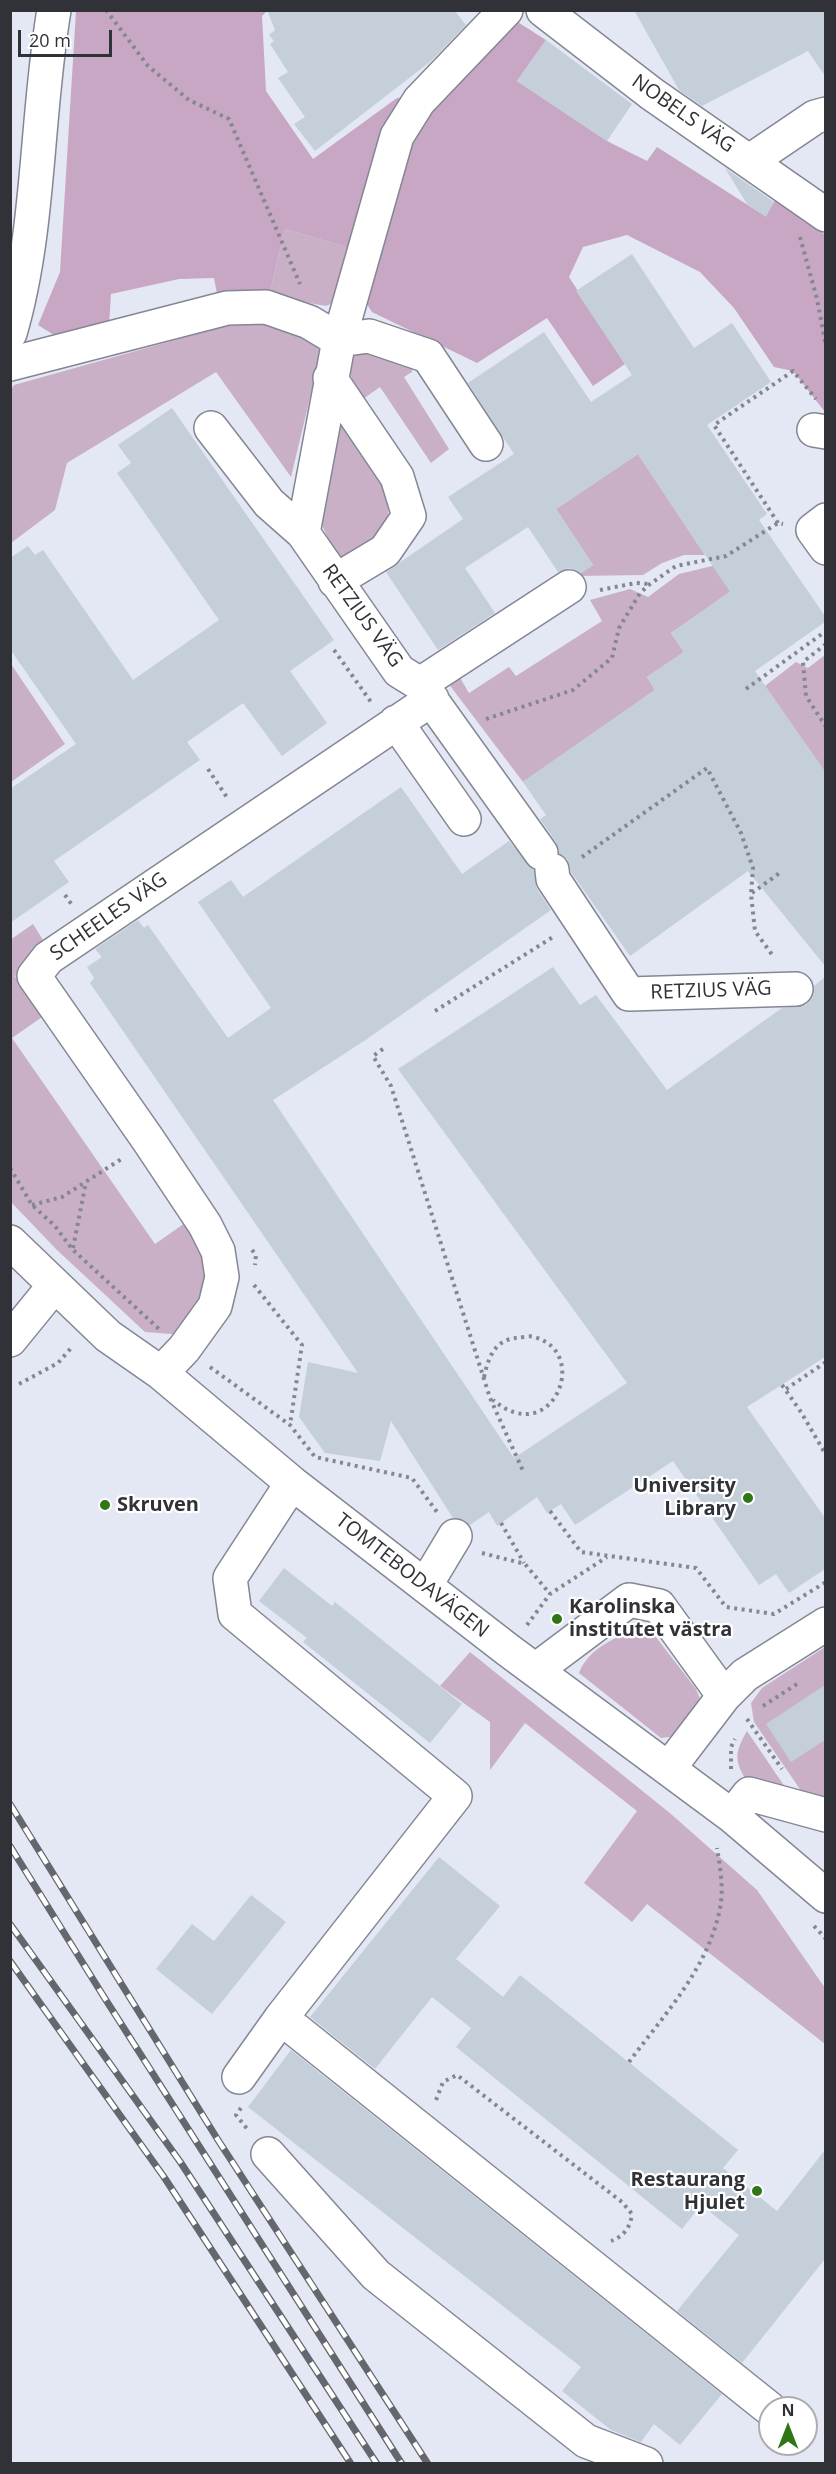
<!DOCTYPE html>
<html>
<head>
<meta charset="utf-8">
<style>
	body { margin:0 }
	#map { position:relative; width:836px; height:2474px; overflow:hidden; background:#e4e7f4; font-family:"Open Sans",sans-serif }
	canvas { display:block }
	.frame { position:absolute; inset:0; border:12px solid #303237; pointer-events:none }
	.north { position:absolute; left:758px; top:2396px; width:60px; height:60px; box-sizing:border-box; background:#fff; border:2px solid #acadaf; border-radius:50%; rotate:0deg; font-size:16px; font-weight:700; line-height:24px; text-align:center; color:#303237 }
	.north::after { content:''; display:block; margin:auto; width:21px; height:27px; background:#307617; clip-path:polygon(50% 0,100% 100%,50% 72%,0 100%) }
	.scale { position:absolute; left:18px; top:30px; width:94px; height:27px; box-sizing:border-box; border:3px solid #303237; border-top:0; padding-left:8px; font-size:18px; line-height:21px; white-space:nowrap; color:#303237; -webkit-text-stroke:4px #fff; paint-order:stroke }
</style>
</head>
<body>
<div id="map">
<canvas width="836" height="2474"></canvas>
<div class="frame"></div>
<div class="north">N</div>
<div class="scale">20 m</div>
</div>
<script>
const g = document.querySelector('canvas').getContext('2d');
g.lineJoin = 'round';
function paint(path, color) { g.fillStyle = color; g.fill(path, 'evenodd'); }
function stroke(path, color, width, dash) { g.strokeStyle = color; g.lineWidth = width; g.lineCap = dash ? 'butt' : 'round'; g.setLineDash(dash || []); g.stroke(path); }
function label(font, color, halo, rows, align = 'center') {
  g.font = font + ' "Open Sans",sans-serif'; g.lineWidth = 4.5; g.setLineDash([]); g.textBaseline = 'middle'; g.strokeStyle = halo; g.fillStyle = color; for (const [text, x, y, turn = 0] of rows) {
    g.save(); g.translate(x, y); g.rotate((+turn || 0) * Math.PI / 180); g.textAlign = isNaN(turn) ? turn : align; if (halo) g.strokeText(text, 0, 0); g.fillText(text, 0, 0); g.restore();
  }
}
const green = new Path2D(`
	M 285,229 L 353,249 L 340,300 L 326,306 L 269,296 Z
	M 269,321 L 307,336 L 321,352 L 291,477 L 216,372 L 67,463 L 55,510 L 11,543 L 10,391 L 14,385 L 225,326 Z
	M 362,346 L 413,363 L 412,372 L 404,377 L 449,449 L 431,463 L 380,387 L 363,399 C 351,382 341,359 362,346 Z
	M 343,418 C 370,458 389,475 389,526 L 349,560 L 336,556 L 320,521 L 328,439 Z
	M 638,454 L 705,555 L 684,555 L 662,563 L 643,575 L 576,576 L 593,565 L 556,509 Z
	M 783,555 L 671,633 L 684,652 L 647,677 L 655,690 L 523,782 L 448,683 L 459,676 L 469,693 L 509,667 L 516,676 L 602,621 L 590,600 L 630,589 L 648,597 L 679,574 L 729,562 Z
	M 825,655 L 825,772 L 765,686 L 796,662 L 808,668 Z
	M 11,664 L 65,744 L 11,782 L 10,782 Z
	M 33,924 L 48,948 L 15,976 L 42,1017 L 12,1038 L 155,1244 L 185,1223 L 205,1255 L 209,1279 L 184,1335 L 145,1332 L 57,1250 L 11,1202 L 10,940 Z
	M 640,1629 L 652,1632 L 696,1689 L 702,1704 L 676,1736 L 661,1738 L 579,1673 C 587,1650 617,1635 640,1629 Z
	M 825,1647 L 825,1808 L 808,1801 L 754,1722 L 751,1703 L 762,1688 Z
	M 470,1652 L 671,1814 L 757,1890 L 825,1988 L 825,2044 L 647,1904 L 632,1922 L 584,1883 L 637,1811 L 525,1723 L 490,1770 L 490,1722 L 440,1686 Z
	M 747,1731 L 787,1790 L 749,1785 C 735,1762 733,1755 747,1731 Z`);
const forest = new Path2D(`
	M 76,11 L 267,11 L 262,16 L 266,91 L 313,159 L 397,98 L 429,94 L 516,21 L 546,40 L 517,81 L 607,141 L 647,161 L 657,147 L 765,216 L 778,196 L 824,234 L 825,412 L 793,371 L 774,367 L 734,308 L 700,272 L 627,235 L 583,247 L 569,277 L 625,364 L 593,386 L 547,318 L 477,363 L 372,312 L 363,298 L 353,249 L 285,229 L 269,296 L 219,304 L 214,278 L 179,279 L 111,294 L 108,341 L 54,335 L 38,325 L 60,272 Z`);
const building = new Path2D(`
	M 267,10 L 454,10 L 466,25 L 431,61 L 315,151 L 294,124 L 305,117 L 278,78 L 288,72 L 270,44 L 274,41 L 269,35 L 275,30 Z
	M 634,10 L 825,10 L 825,76 L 808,51 L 702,106 L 679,90 Z
	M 546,40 L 632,104 L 607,141 L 517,81 Z
	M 725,168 L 774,202 L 766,217 L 747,204 Z
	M 632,254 L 694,348 L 732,323 L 771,382 L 707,425 L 767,514 L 759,520 L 825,616 L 825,622 L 755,671 L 825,772 L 825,966 L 748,871 L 630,956 L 571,872 L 567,859 L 559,853 L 556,842 L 540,819 L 546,815 L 523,782 L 655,690 L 647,677 L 684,652 L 671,633 L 730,592 L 638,454 L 556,509 L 593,565 L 581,573 L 569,568 L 558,572 L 528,527 L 465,568 L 495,613 L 438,650 L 386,572 L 463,519 L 448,497 L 514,454 L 468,383 L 544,332 L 591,402 L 632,375 L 576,291 Z
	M 172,408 L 334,640 L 290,671 L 327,723 L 282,756 L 243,703 L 187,742 L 200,760 L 54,861 L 69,882 L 10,923 L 10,789 L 76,744 L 10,649 L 10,558 L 28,546 L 35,555 L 43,550 L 133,680 L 219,620 L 117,473 L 131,463 L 118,445 Z
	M 401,787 L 462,874 L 509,841 L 534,870 L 537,889 L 551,910 L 364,1041 L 273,1100 L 514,1458 L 627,1383 L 398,1069 L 553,967 L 580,1005 L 596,995 L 667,1090 L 782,1008 L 806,1005 L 813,997 L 814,986 L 825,977 L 825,1357 L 747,1407 L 825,1518 L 825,1569 L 789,1593 L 776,1574 L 759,1585 L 673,1461 L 575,1525 L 561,1504 L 547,1513 L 537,1497 L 497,1526 L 489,1512 L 470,1525 L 464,1520 L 453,1518 L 391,1421 L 380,1461 L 325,1453 L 299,1417 L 308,1362 L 358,1373 L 90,983 L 94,978 L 87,967 L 102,957 L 95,949 L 138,920 L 144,928 L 148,925 L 228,1038 L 271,1008 L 198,902 L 231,880 L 243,897 Z
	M 284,1568 L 332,1606 L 335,1602 L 462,1704 L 430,1743 L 303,1642 L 307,1638 L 259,1601 Z
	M 825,1685 L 825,1740 L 791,1762 L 766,1724 Z
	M 439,1857 L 500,1906 L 456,1959 L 503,1997 L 520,1975 L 738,2150 L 723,2168 L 777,2211 L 825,2150 L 825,2259 L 742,2363 L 677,2311 L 739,2235 L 701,2205 L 682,2229 L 456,2047 L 471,2028 L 432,1997 L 375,2069 L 310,2017 Z
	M 251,1895 L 286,1922 L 212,2014 L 156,1969 L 192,1924 L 214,1941 Z
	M 291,2050 L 722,2394 L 680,2445 L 654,2424 L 641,2442 L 611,2430 L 562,2391 L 581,2367 L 248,2107 Z`);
const path = new Path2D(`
	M 106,10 L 148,66 L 189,100 L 229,119 L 300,284
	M 800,237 L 817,299 L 826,346
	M 778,523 L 714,425 L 793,371 L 816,399
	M 600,590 L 636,583 L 649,584
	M 826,644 L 803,662 L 806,696 L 826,727
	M 334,650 L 371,702
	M 746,689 L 826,631
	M 486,719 L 573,690 L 612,658 L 619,628 L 640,593 L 650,584 L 676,566 L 726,556 L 778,523 L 783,524
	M 208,769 L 228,799
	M 582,857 L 707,768 L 741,833 L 753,868 L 751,894 L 755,931 L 773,956
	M 752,893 L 781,872
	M 65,895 L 72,905
	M 435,1011 L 553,937
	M 383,1049 L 373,1056 L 391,1086 L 490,1398 L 524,1473
	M 10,1168 L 32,1205 L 55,1226 L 72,1249 L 159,1329
	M 32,1205 L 62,1197 L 123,1158
	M 73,1248 L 86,1182
	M 252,1250 L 256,1255 L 255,1265
	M 254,1285 L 302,1345 L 290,1425
	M 210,1367 L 290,1425 L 315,1457 L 412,1478 L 437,1512
	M 484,1377 C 488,1359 494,1340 516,1338 C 521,1338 529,1335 534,1337 C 592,1352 552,1450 493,1400
	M 19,1384 L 58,1363 L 72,1347
	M 782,1385 L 801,1412 L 826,1455
	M 786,1389 L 826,1362
	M 550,1511 L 581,1552 L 696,1568 L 726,1607 L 774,1614 L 826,1582
	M 501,1523 L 524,1563
	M 482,1553 L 525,1564 L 550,1594
	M 527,1625 L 550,1594 L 607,1557
	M 763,1706 L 797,1684
	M 747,1719 L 782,1769
	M 731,1769 L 731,1747 L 735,1739
	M 814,1926 L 826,1939
	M 629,2062 C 664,2015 709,1967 720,1908 C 724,1889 720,1867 717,1848
	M 436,2100 L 443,2082 L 457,2075 L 622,2202 L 632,2214 C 630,2228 624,2236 611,2241
	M 241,2108 L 236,2115 L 248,2130`);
const minor = new Path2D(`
	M 506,10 L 419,101 L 397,136 L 339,340 L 303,533 L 399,671 L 420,684 L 541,853
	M 543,10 L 652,94 L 826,215
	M 750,161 L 815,117 L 826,114
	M 10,333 C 40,232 36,116 54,10
	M 339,340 L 369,336 L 428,356 L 486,444
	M 10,364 L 227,308 L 266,307 L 309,322 L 339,340
	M 330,378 L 397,477 L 409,516 L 385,551 L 335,581
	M 211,428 L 269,503 L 303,533
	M 814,430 L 826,432
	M 826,520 L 813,530 L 826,548
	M 420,684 L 569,587
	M 396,722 L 464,819
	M 552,870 L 553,879 L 629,994 L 796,989
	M 10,1242 L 108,1336 L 161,1373 L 292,1483 L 508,1650 L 732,1816 L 826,1896
	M 10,1340 L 54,1286
	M 161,1373 L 184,1349 L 215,1306 L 222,1277 L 218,1251 L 205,1225 L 149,1141 L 34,976 L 48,958 L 432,699
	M 292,1483 L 230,1578 L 235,1614 L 455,1796 L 281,2018 L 770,2409
	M 425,1586 L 455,1536
	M 537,1669 L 629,1600 L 659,1606 L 724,1696
	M 669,1768 L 724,1696 L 745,1675 L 826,1624
	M 732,1816 L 749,1794 L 826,1815
	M 239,2077 L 281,2018
	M 268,2154 L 376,2275 L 586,2441 L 646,2464`);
const rail = new Path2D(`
	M 10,1804 L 218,2140 L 428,2464
	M 10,1846 L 104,1997 L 402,2464
	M 10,1924 L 181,2163 L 377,2464
	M 10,1961 L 164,2177 L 351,2464`);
const markers = [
	[748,1498,6,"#307617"],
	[105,1505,6,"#307617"],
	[557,1619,6,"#307617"],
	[757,2191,6,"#307617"]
];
const streetNames = [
	["NOBELS VÄG",683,114,35],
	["RETZIUS VÄG",362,616,54],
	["SCHEELES VÄG",109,917,-35],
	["RETZIUS VÄG",711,991,-2],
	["TOMTEBODAVÄGEN",412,1576,38]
];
const poiNames = [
	["University",736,1486],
	["Library",736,1509],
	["Skruven",117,1505,"left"],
	["Karolinska",569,1607,"left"],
	["institutet västra",569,1630,"left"],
	["Restaurang",745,2180],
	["Hjulet",745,2203]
];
paint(green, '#c9b0c7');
paint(forest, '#c7a7c4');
paint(building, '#c4cfd9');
stroke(minor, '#848793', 36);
stroke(path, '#84878f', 4, [3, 4.5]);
stroke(minor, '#fff', 33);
stroke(rail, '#65676e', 7);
stroke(rail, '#fff', 4.5, [14]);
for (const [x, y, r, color] of markers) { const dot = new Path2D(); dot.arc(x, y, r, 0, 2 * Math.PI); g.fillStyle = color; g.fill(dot); stroke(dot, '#fff', 2); }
label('20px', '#303237', '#fff', streetNames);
label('bold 20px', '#303237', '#fff', poiNames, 'right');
</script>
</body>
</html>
